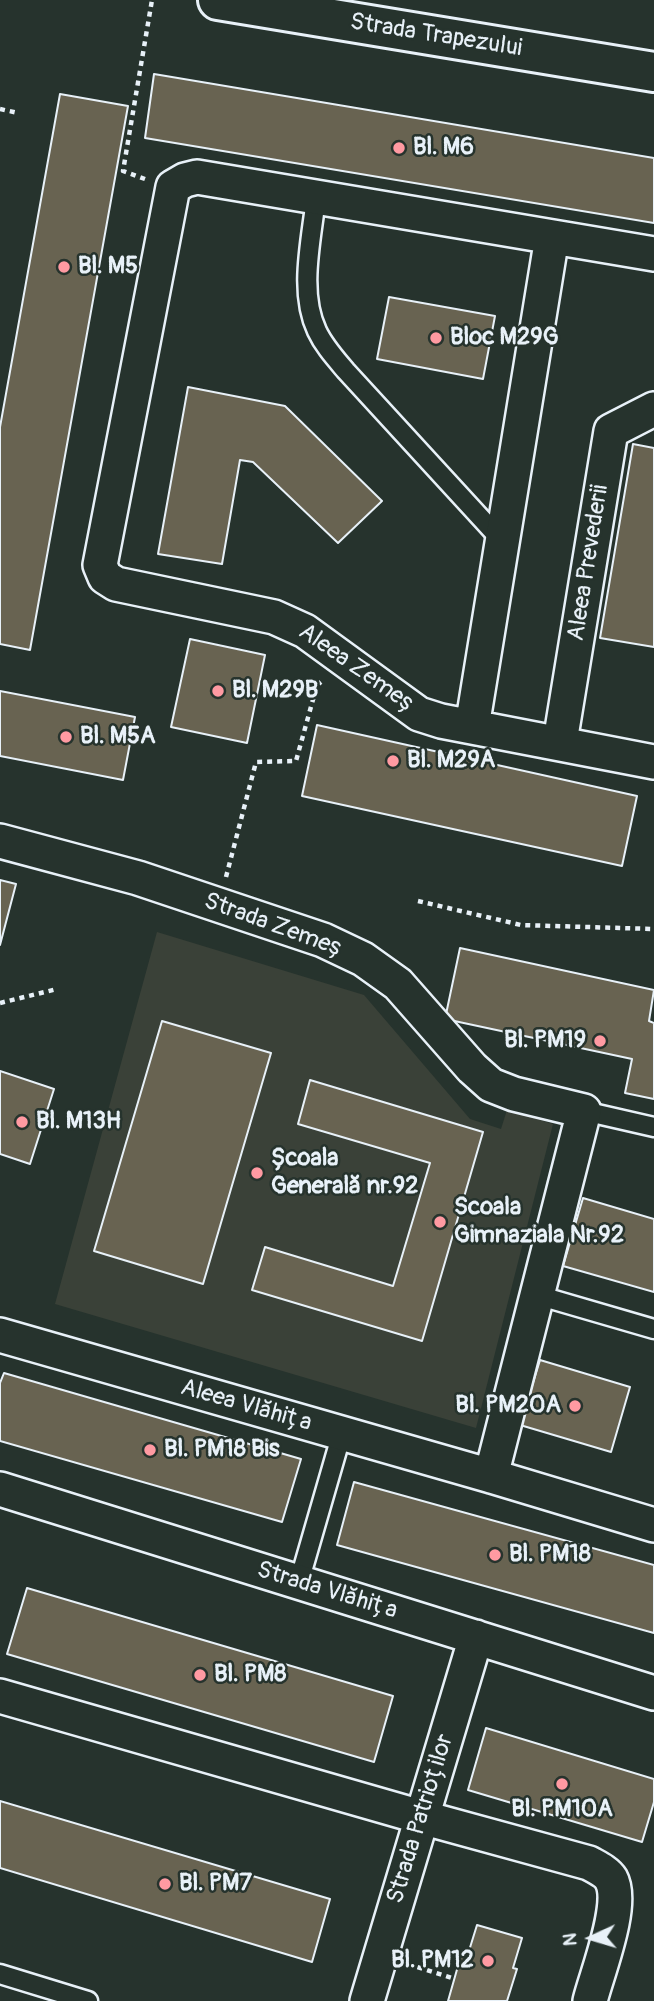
<!DOCTYPE html>
<html>
<head>
<meta charset="utf-8">
<style>
	body { margin:0 }
	#map { position:relative; width:654px; height:2001px; overflow:hidden; background:#26332d; font-family:Pangolin,sans-serif }
	canvas { display:block }
	.north { position:absolute; left:556px; top:1903px; width:70px; height:70px; -webkit-text-stroke:5px #26332d; paint-order:stroke; rotate:266deg; font-size:19px; font-weight:700; line-height:28px; text-align:center; color:#e8f1f8 }
	.north::after { content:''; display:block; margin:auto; width:24px; height:32px; background:#e8f1f8; clip-path:polygon(50% 0,100% 100%,50% 72%,0 100%) }
</style>
</head>
<body>
<div id="map">
<canvas width="654" height="2001"></canvas>
<div class="north">N</div>
</div>
<script>
const g = document.querySelector('canvas').getContext('2d');
g.lineJoin = 'round';
function paint(path, color) { g.fillStyle = color; g.fill(path, 'evenodd'); }
function stroke(path, color, width, dash) { g.strokeStyle = color; g.lineWidth = width; g.lineCap = dash ? 'butt' : 'round'; g.setLineDash(dash || []); g.stroke(path); }
function label(font, color, halo, rows, align = 'center') {
  g.font = font + ' Pangolin,sans-serif'; g.lineWidth = 5; g.setLineDash([]); g.textBaseline = 'middle'; g.strokeStyle = halo; g.fillStyle = color; for (const [text, x, y, turn = 0] of rows) {
    g.save(); g.translate(x, y); g.rotate((+turn || 0) * Math.PI / 180); g.textAlign = isNaN(turn) ? turn : align; if (halo) g.strokeText(text, 0, 0); g.fillText(text, 0, 0); g.restore();
  }
}
const built = new Path2D(`
	M 157,932 L 364,995 L 470,1119 L 501,1129 L 507,1110 L 553,1124 L 476,1428 L 55,1304 Z`);
const building = new Path2D(`
	M 154,74 L 654,158 L 654,223 L 145,138 Z
	M 60,94 L 128,106 L 30,650 L 0,644 L 0,427 Z
	M 389,297 L 495,316 L 483,379 L 377,359 Z
	M 188,387 L 285,406 L 382,501 L 338,543 L 253,462 L 240,460 L 222,564 L 158,554 Z
	M 633,444 L 654,448 L 654,647 L 600,638 Z
	M 190,639 L 265,655 L 247,743 L 171,727 Z
	M 0,691 L 135,717 L 123,780 L 0,756 Z
	M 317,725 L 637,796 L 622,866 L 302,796 Z
	M 0,880 L 16,884 L 0,945 Z
	M 460,948 L 654,990 L 649,1021 L 654,1023 L 654,1099 L 625,1093 L 632,1059 L 445,1019 Z
	M 162,1021 L 271,1053 L 203,1284 L 94,1251 Z
	M 0,1071 L 54,1089 L 30,1164 L 0,1154 Z
	M 310,1080 L 483,1132 L 422,1341 L 252,1290 L 265,1247 L 393,1286 L 430,1163 L 298,1124 Z
	M 583,1198 L 654,1219 L 654,1292 L 563,1266 Z
	M 540,1360 L 630,1387 L 611,1452 L 520,1425 Z
	M 4,1373 L 301,1459 L 282,1522 L 0,1441 L 0,1383 Z
	M 354,1482 L 654,1565 L 654,1633 L 337,1545 Z
	M 27,1588 L 393,1696 L 374,1762 L 7,1654 Z
	M 486,1728 L 654,1779 L 654,1802 L 642,1842 L 468,1790 Z
	M 0,1801 L 330,1899 L 312,1962 L 0,1868 Z
	M 477,1925 L 522,1938 L 513,1968 L 517,1969 L 507,2001 L 448,2001 L 462,1952 L 468,1954 Z`);
const path = new Path2D(`
	M 0,109 L 18,113
	M 145,179 L 123,171 L 152,0
	M 226,877 L 256,762 L 296,761 L 317,685 L 321,682
	M 418,901 L 521,925 L 654,929
	M 0,1003 L 57,989
	M 408,1964 L 455,1979`);
const lane = new Path2D(`
	M 316,197 C 312,238 298,291 317,331 C 324,346 335,358 346,371 L 502,541
	M 584,1111 L 654,1127
	M 537,1295 L 654,1329
	M 299,1582 L 342,1433
	M 0,1974 L 88,2001`);
const street = new Path2D(`
	M 654,254 L 197,177 L 185,180 L 173,187 L 100,565 L 105,577 L 116,584 L 274,617 L 305,631 L 419,714 L 441,721 L 654,762
	M 472,727 L 552,237
	M 560,742 L 611,431 L 654,409
	M 0,841 L 138,878 L 323,940 L 363,959 L 398,984 L 472,1068 L 491,1085 L 514,1094 L 584,1111 L 491,1476
	M 0,1335 L 491,1476 L 654,1525
	M 0,1489 L 654,1693
	M 0,1696 L 421,1817 L 589,1863 C 596,1867 607,1872 611,1879 C 625,1904 597,1973 590,2001
	M 367,2001 L 476,1637`);
const secondary = new Path2D(`
	M 218,0 L 654,72`);
const markers = [
	[399,148,7,"#ff9aa2"],
	[64,267,7,"#ff9aa2"],
	[436,338,7,"#ff9aa2"],
	[218,691,7,"#ff9aa2"],
	[66,737,7,"#ff9aa2"],
	[393,761,7,"#ff9aa2"],
	[600,1041,7,"#ff9aa2"],
	[22,1122,7,"#ff9aa2"],
	[257,1173,7,"#ff9aa2"],
	[440,1222,7,"#ff9aa2"],
	[575,1406,7,"#ff9aa2"],
	[150,1450,7,"#ff9aa2"],
	[495,1555,7,"#ff9aa2"],
	[200,1675,7,"#ff9aa2"],
	[562,1784,7,"#ff9aa2"],
	[165,1884,7,"#ff9aa2"],
	[488,1961,7,"#ff9aa2"]
];
const streetNames = [
	["Strada Trapezului",436,36,9],
	["Aleea Prevederii",589,563,-81],
	["Aleea Zemeș",357,669,35],
	["Strada Zemeș",274,926,20],
	["Aleea Vlăhița",246,1406,16],
	["Strada Vlăhița",327,1591,17],
	["Strada Patrioților",421,1819,-73]
];
const poiNames = [
	["Bl. M6",413,148],
	["Bl. M5",78,267],
	["Bloc M29G",450,338],
	["Bl. M29B",232,691],
	["Bl. M5A",80,737],
	["Bl. M29A",407,761],
	["Bl. PM19",586,1041,"right"],
	["Bl. M13H",36,1122],
	["Școala",271,1159],
	["Generală nr.92",271,1187],
	["Scoala",454,1208],
	["Gimnaziala Nr.92",454,1236],
	["Bl. PM20A",561,1406,"right"],
	["Bl. PM18 Bis",164,1450],
	["Bl. PM18",509,1555],
	["Bl. PM8",214,1675],
	["Bl. PM10A",562,1810,"center"],
	["Bl. PM7",179,1884],
	["Bl. PM12",474,1961,"right"]
];
paint(built, '#3a4138');
paint(building, '#686351');
stroke(building, '#e8f1f8', 2);
stroke(lane, '#e8f1f8', 23);
stroke(street, '#e8f1f8', 38);
stroke(secondary, '#e8f1f8', 44);
stroke(path, '#e8f1f8', 4.5, [5, 5]);
stroke(lane, '#26332d', 18);
stroke(street, '#26332d', 33);
stroke(secondary, '#26332d', 38);
for (const [x, y, r, color] of markers) { const dot = new Path2D(); dot.arc(x, y, r, 0, 2 * Math.PI); g.fillStyle = color; g.fill(dot); stroke(dot, '#26332d', 2.5); }
label('24px', '#e8f1f8', '#26332d', streetNames);
label('bold 24px', '#e8f1f8', '#26332d', poiNames, 'left');
</script>
</body>
</html>
